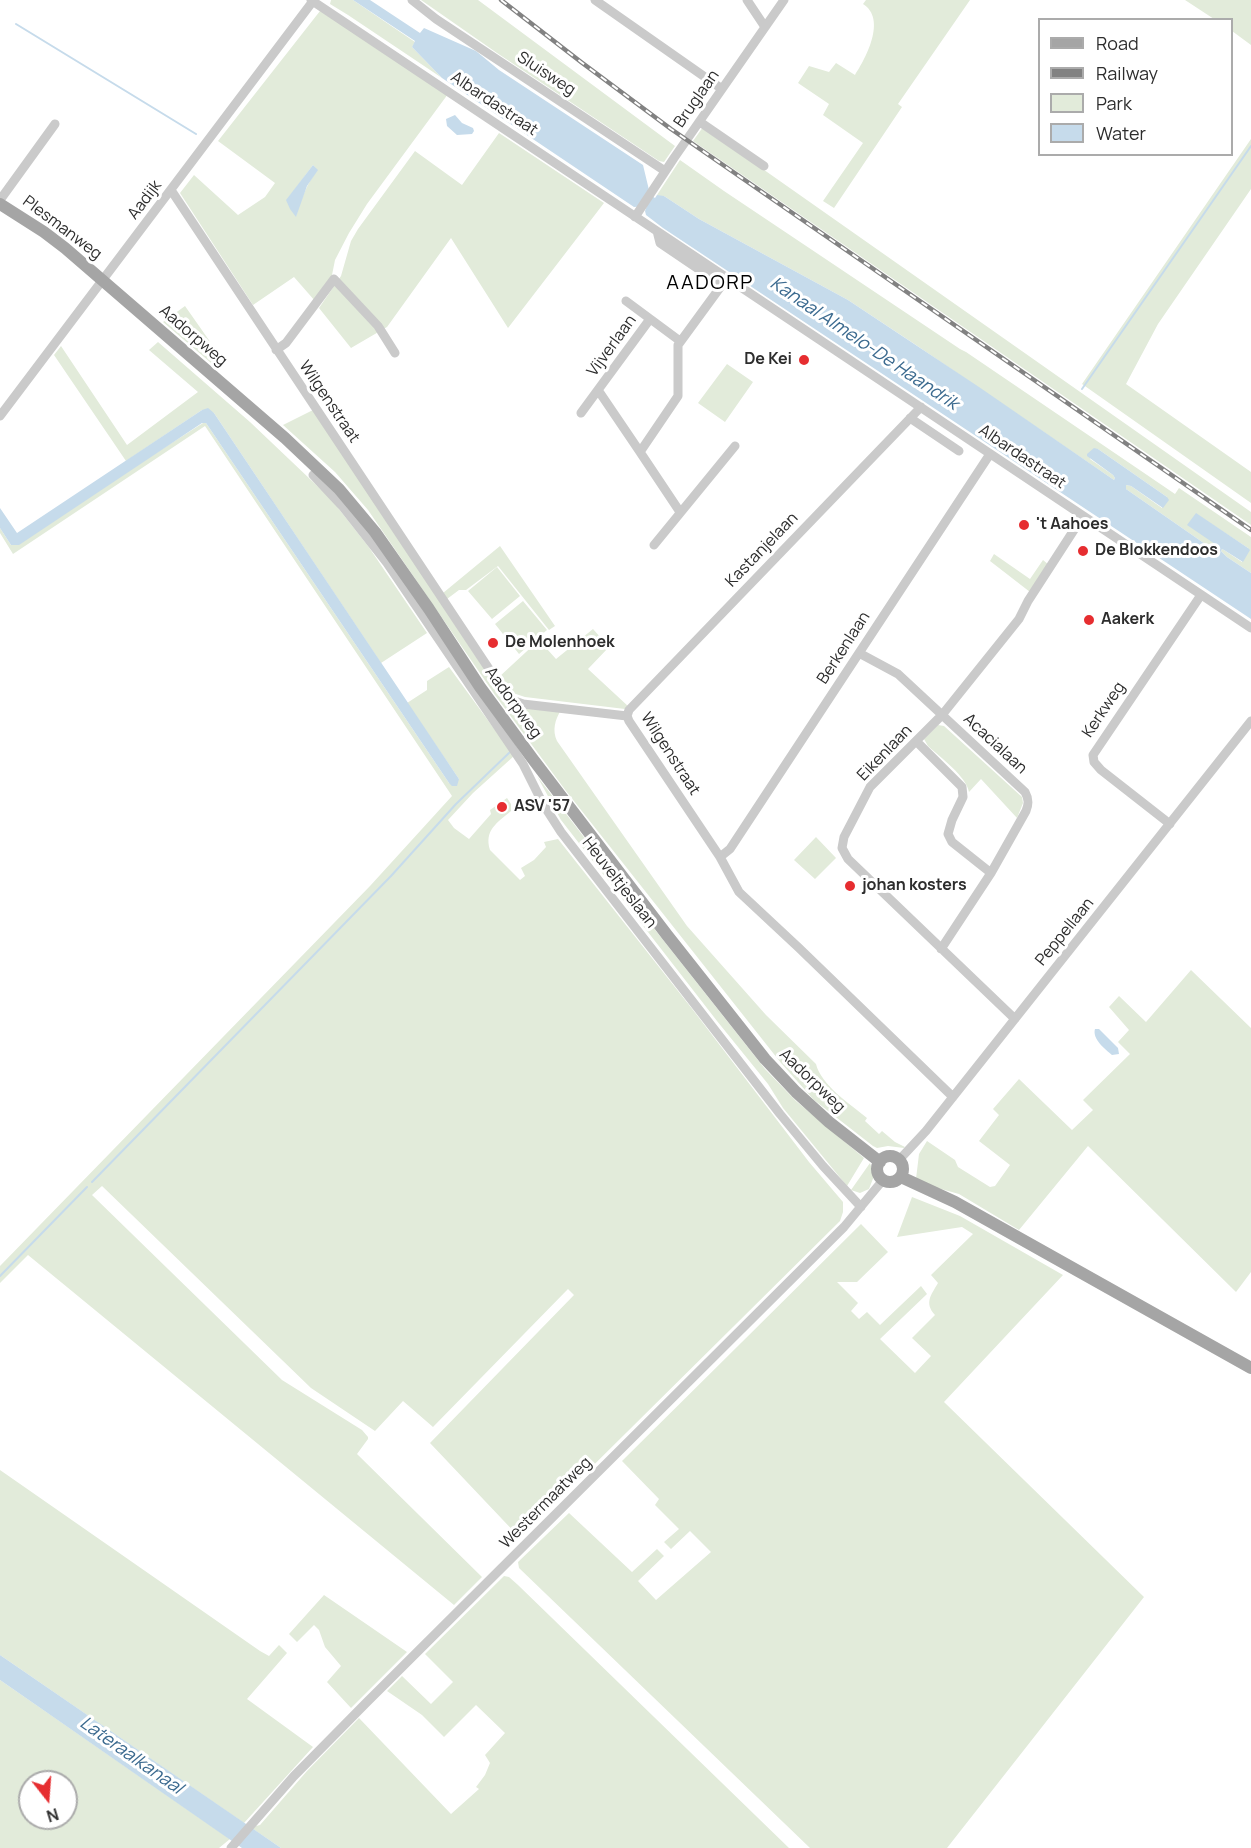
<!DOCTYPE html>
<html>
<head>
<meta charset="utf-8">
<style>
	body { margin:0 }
	#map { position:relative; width:1251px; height:1848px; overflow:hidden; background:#fff; font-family:Manrope,sans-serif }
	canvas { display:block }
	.legend { position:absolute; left:1038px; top:18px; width:195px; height:138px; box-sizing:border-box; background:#fff; border:2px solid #ababab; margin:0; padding:8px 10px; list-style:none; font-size:18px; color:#2d2d2d }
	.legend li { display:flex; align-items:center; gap:12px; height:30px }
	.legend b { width:30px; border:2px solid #ababab }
	.north { position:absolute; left:18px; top:1770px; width:60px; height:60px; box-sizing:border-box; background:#fff; border:2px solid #ababab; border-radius:50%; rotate:163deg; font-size:16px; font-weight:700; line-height:24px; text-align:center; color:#2d2d2d }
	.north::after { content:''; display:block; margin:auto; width:21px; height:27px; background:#e62d30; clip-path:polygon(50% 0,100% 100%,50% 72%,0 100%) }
</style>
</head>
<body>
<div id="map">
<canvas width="1251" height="1848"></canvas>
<ul class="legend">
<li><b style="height:8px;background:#a5a5a5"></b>Road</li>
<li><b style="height:8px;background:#828282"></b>Railway</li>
<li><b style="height:16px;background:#e2ebda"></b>Park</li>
<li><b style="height:16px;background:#c6dbeb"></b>Water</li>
</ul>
<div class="north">N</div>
</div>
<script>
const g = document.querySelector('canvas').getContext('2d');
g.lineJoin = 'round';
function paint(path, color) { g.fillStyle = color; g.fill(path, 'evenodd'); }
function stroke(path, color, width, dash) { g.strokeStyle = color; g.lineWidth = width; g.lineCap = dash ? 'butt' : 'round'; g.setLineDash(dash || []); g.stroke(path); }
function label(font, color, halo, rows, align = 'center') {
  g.font = font + ' Manrope,sans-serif'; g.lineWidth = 6; g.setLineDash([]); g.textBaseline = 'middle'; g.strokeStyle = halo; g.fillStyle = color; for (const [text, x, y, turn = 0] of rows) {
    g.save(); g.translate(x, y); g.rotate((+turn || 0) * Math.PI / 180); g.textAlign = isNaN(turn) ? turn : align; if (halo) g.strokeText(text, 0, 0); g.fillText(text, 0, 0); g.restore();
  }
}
const green = new Path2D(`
	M 331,0 L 353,0 L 415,42 L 412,47 L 442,78 L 348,15 L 330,4 Z
	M 421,0 L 478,0 L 675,146 L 664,162 L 659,161 L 497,53 Z
	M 866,0 L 970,0 L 898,104 L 902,107 L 834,208 L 823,201 L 863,143 L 823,115 L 829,104 L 798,83 L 809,66 L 829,72 L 836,63 L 855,75 C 866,58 887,19 863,4 Z
	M 1185,0 L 1251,0 L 1251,45 L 1232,31 L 1232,20 L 1214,19 Z
	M 320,11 L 448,94 L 367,204 L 349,233 L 335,260 L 332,275 L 315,301 L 294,277 L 253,305 L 180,193 L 194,175 L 238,215 L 265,197 L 275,183 L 218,141 ZM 313,165 L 317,170 C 307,184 301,199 296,216 L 287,200 Z
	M 703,127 L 1251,512 L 1251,525 L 693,141 Z
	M 499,133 L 604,203 L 508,328 L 451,238 L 387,327 L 351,348 L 319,308 L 341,276 L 351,241 L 358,229 L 415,151 L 462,185 Z
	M 1251,139 L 1251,189 L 1158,324 L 1126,384 L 1251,472 L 1251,503 L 1082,384 Z
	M 680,160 L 724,191 L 960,349 L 966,352 L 1175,494 L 1179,488 L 1251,537 L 1251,573 L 1227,557 L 1221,551 L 1222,549 L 1224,550 L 1242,562 L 1248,548 L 1196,514 L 1215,544 L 1214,547 L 1208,546 L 1126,489 L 1126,485 L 1131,486 L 1162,508 L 1167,497 L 1098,449 L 1094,449 L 1090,459 L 1113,475 L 1115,478 L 1114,480 L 916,345 L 848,300 L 699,219 L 664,196 L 659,197 L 657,195 Z
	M 185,306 L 225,363 L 217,368 L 163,322 Z
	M 158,342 L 250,422 L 331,499 L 368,546 L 427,633 L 381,663 L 214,413 L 202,410 L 126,461 L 54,355 L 61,346 L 127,445 L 198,392 L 149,350 Z
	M 727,364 L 753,382 L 725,422 L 698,403 Z
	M 313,410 L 500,693 L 561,710 C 555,720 552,730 557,741 L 687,926 L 766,1015 L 816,1064 C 821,1085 850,1104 867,1118 L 865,1121 L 879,1134 L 882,1131 L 895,1142 L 905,1147 L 904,1148 L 888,1146 L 877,1148 L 873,1146 L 814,1100 L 781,1063 L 566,791 L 495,695 L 368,510 L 335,472 L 283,425 Z
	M 203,423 L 206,423 L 449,783 L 459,779 L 407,703 L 427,690 L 427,681 L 449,667 L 514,756 L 473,793 L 448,820 L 454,828 L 469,839 L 491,814 L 490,810 L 507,798 L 511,804 L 511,811 C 497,823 484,830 490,850 L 520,880 L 525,876 L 521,868 L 534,860 L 546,847 L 544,842 L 558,839 L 693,1010 L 809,1162 L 843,1202 L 843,1212 L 840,1221 L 520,1538 L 430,1443 L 574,1295 L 568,1289 L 433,1427 L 403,1401 L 375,1431 L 311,1388 L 102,1186 L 92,1195 L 282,1380 L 362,1430 L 368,1437 L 368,1439 L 357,1454 L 482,1577 L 454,1605 L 28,1255 L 0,1283 L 0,1266 L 370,886 L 452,796 L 205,426 L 13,554 L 0,533 L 0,528 L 11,545 Z
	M 500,546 L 555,626 L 549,630 L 498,566 L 466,590 L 459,590 L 447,599 L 443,593 Z
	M 994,554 L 1030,579 L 1043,560 L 1049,565 L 1030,592 L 990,561 Z
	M 497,567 L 520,596 L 492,619 L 468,591 Z
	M 523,601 L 547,630 L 519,654 L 495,624 Z
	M 593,629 L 609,647 L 588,669 L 629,707 L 625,709 L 525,697 L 510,692 L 499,677 L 539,640 L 556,659 Z
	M 938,725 L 944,726 L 1022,797 L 1023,803 L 1017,818 L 981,779 L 969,792 C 967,777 940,757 928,746 L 924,739 Z
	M 537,776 L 656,931 L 765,1069 L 796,1101 L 864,1158 L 847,1186 L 783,1108 L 768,1084 L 717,1021 L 561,820 Z
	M 816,837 L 836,858 L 815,879 L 794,860 Z
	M 1191,970 L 1251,1028 L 1251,1272 L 1236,1292 L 1088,1146 L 1019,1230 L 959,1194 L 934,1187 L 916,1179 L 919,1154 L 927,1141 L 955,1160 L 958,1167 L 990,1187 L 995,1186 L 1010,1165 L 979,1141 L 999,1115 L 993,1109 L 1019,1079 L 1072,1130 L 1093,1110 L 1083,1100 L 1130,1054 L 1118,1042 L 1129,1030 L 1109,1007 L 1119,996 L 1146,1022 Z
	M 870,1163 L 874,1176 L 869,1189 L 860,1193 L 851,1190 Z
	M 912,1197 L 960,1216 L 1063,1275 L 944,1402 L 1144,1597 L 947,1848 L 810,1848 L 519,1568 L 518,1562 L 569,1513 L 632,1572 L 657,1549 L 664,1556 L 638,1581 L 656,1600 L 711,1552 L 690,1531 L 671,1549 L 664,1542 L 679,1529 L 655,1505 L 659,1499 L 622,1461 L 861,1224 L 888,1252 L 857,1282 L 837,1282 L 858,1303 L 851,1311 L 859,1319 L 867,1312 L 880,1325 L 921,1286 L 927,1294 L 880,1339 L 915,1373 L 931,1356 L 912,1338 L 935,1315 C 924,1303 931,1295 938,1283 L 931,1275 L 973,1234 L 962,1227 L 897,1237 Z
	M 0,1470 L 260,1651 L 269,1656 L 279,1645 L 287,1653 L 247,1699 L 313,1747 L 244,1823 L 0,1655 Z
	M 504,1576 L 509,1577 L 518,1585 L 789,1848 L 281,1848 L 253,1829 L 256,1826 L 260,1825 L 307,1771 L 359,1718 L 451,1814 L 479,1789 L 476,1787 L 485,1775 L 490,1763 L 485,1755 L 505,1733 L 476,1705 L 444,1737 L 422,1715 L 387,1691 L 402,1676 L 431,1704 L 453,1682 L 425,1654 Z
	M 324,1595 L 407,1652 L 351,1708 L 327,1682 L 341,1666 L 325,1647 L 319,1630 L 314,1625 L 297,1642 L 289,1634 Z
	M 0,1680 L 230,1839 L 219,1848 L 0,1848 ZM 30,1782 L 66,1782 L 66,1818 L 30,1818 Z`);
const water = new Path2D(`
	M 353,0 L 370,0 L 420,33 L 424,28 L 476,51 L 499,70 L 643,165 L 649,190 L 647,193 L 655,198 L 657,195 L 664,196 L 699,219 L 848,300 L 979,387 L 1114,480 L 1115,478 L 1113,475 L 1087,456 L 1087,454 L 1094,448 L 1098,449 L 1167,497 L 1169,500 L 1163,508 L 1131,486 L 1126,485 L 1126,489 L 1208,546 L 1214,547 L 1215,544 L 1187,525 L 1196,513 L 1248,548 L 1250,550 L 1243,562 L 1224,550 L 1222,549 L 1221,551 L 1227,557 L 1251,573 L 1251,619 L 663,228 L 646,215 L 645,211 L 647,206 L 634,207 L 442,78 L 412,47 L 415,41 Z
	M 455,115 L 462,123 L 473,128 L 474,131 L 472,134 L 457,135 L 447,126 L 446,119 Z
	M 313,165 L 318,170 L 307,186 L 296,217 L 290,209 L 286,200 Z
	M 208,408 L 214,413 L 459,779 L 457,786 L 452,786 L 449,783 L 206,423 L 202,423 L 19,545 L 11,545 L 0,528 L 0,508 L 17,533 L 202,410 Z
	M 1095,1029 L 1099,1029 L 1118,1048 L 1119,1054 L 1112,1055 C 1105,1049 1092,1039 1095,1029 Z
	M 0,1655 L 281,1848 L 242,1848 L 0,1680 Z`);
const stream = new Path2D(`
	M 16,24 L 196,134
	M 1082,389 L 1251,146
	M 92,1182 L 391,876 L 456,804 L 510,752
	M 0,1276 L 87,1187`);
const minor = new Path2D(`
	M 311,0 L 1251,628
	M 412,0 L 436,19 L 665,171
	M 595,0 L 722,89
	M 747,0 L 765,27
	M 700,122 L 764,166
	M 171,190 L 505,693 L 512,700 L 523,704 L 627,716
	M 0,200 L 55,124
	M 635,217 L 674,158 L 784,0
	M 657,231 L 660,243 L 722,285
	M 626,301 L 680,341
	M 276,350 L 286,343 L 334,279 L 378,326 L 395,353
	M 598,390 L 640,452
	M 581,413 L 650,319
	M 0,416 L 313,1
	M 910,418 L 959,451
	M 313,475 L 343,507 L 387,563 L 523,764 L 543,804 L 561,832 L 780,1114 L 823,1166 L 861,1207
	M 680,512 L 640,452 L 678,396 L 678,345 L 727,278
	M 654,545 L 735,446
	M 859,653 L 898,674 L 1025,792 C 1029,799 1029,804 1026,811 L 991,873 L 941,949
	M 627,716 L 629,721 L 720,857 L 739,892 L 799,948 L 953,1097
	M 627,716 L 629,710 L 921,407
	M 917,742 L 962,787 L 963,797 L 952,820 L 948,834 L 952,842 L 991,873
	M 1170,824 L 1101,770 L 1094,762 L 1093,755 L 1201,595
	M 720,857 L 730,849 L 990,454
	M 1015,1019 L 848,859 L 842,848 L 844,837 L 870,787 L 942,715 L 1019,619 L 1028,601 L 1083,516
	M 899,1160 L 926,1131 L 1251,721
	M 231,1848 L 294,1776 L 366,1703 L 844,1227 L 883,1180`);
const major = new Path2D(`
	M 0,204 L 44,232 L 65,248 L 285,438 L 339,489 L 375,532 L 429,609 L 480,687 L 532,758 L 667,935 L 765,1059 L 796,1092 L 829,1122 L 880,1162
	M877 1169a13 13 0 1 1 26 0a13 13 0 1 1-26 0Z
	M 901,1177 L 955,1202 L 1251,1368`);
const rail = new Path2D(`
	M 501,0 L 581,62 L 671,129 L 1251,530`);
const markers = [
	[804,360,6,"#e62d30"],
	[1024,525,6,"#e62d30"],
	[1083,551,6,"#e62d30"],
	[1089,620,6,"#e62d30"],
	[493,643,6,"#e62d30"],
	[502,807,6,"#e62d30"],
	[850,886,6,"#e62d30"]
];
const streetNames = [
	["Sluisweg",546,74,33],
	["Bruglaan",697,99,-55],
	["Albardastraat",494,104,34],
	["Aadijk",145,200,-53],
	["Plesmanweg",62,228,37],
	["Aadorpweg",193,336,41],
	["Vijverlaan",612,346,-54],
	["Wilgenstraat",329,402,56],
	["Albardastraat",1022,457,34],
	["Kastanjelaan",762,550,-46],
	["Berkenlaan",844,648,-57],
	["Aadorpweg",513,703,54],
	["Kerkweg",1104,710,-56],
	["Acacialaan",995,744,43],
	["Eikenlaan",885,753,-46],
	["Wilgenstraat",670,754,57],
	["Heuveltjeslaan",619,883,52],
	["Peppellaan",1065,932,-51],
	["Aadorpweg",812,1081,44],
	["Westermaatweg",546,1503,-45]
];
const poiNames = [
	["De Kei",792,360,"right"],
	["'t Aahoes",1036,525],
	["De Blokkendoos",1095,551],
	["Aakerk",1101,620],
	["De Molenhoek",505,643],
	["ASV '57",514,807],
	["johan kosters",862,886]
];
const waterNames = [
	["Kanaal Almelo-De Haandrik",864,344,34],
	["Lateraalkanaal",131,1756,35]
];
const quarterNames = [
	["AADORP",710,283]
];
paint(green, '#e2ebda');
paint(water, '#c6dbeb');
stroke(stream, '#c6dbeb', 2);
stroke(minor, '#cacaca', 9);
stroke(major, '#a5a5a5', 12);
stroke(rail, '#828282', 4.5);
stroke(rail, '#fff', 2, [7]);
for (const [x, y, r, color] of markers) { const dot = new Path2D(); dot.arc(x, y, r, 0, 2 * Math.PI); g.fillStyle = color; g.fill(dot); stroke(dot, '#fff', 2); }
label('16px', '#2d2d2d', '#fff', streetNames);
label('bold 16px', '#2d2d2d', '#fff', poiNames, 'left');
label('italic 18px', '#3b6a8f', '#fff', waterNames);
g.letterSpacing = '1.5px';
label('20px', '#000', '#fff', quarterNames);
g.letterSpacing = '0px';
</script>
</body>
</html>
